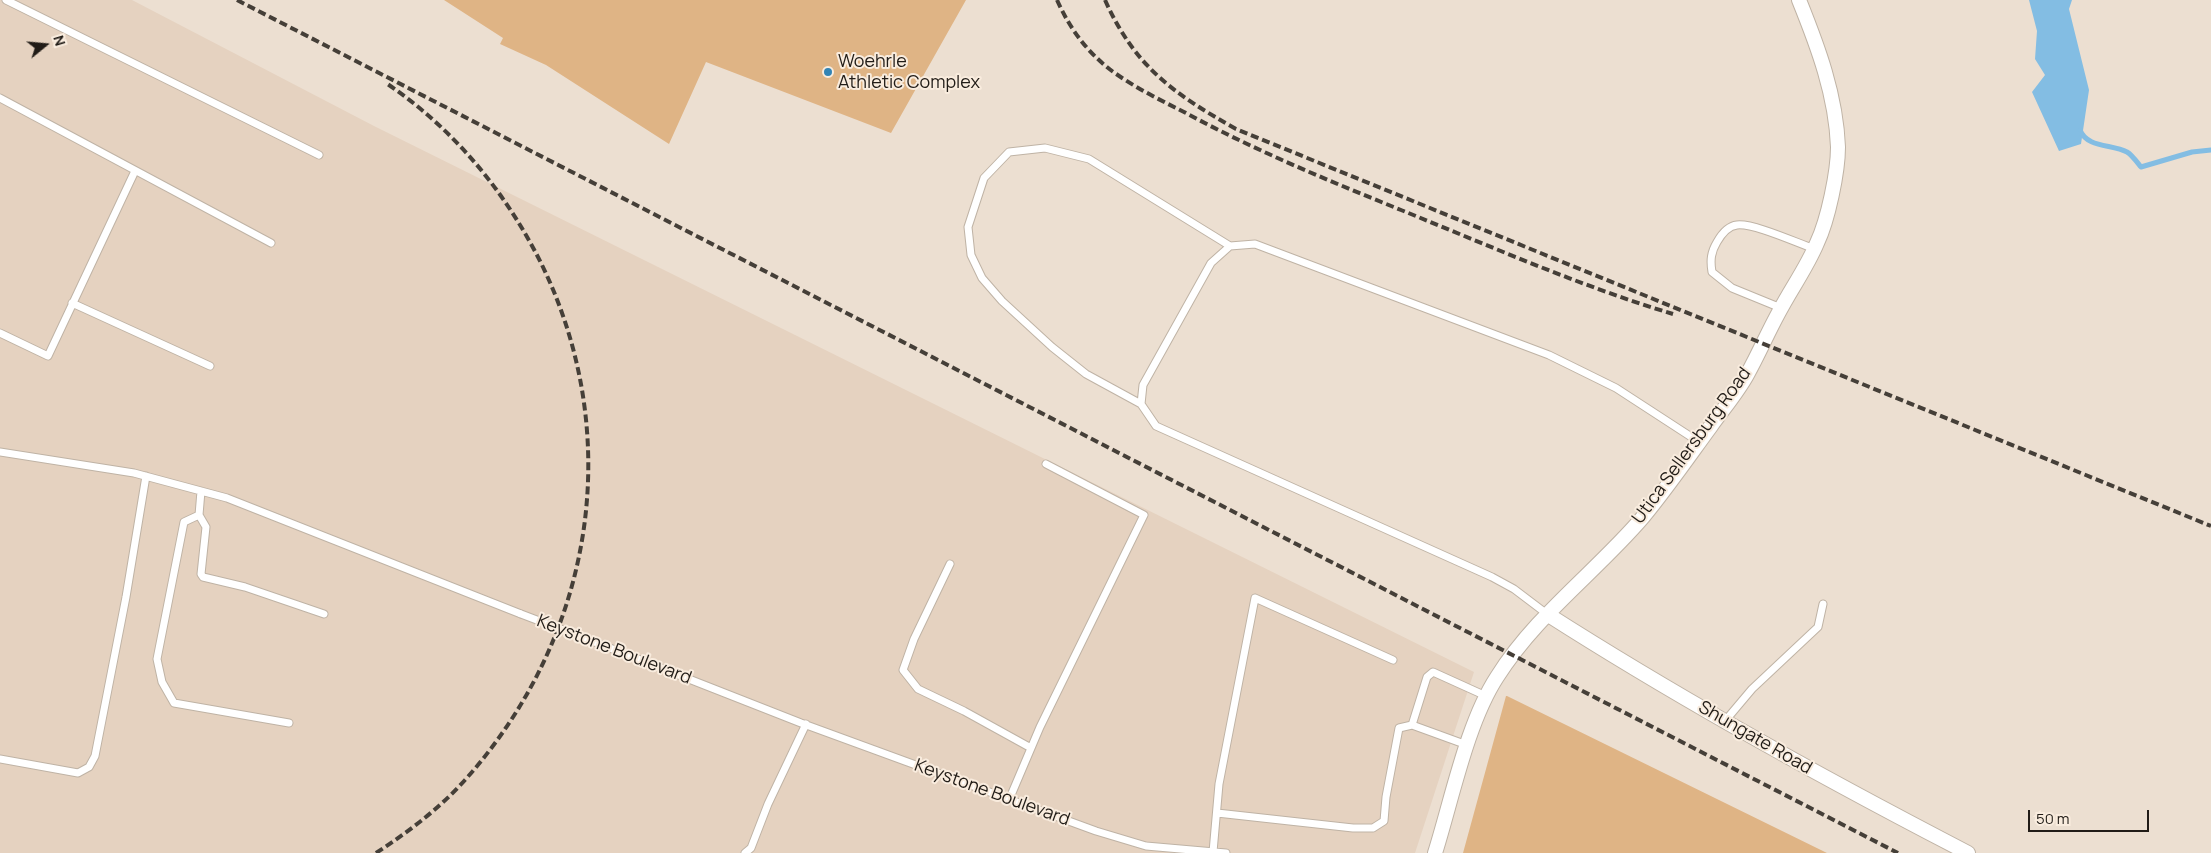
<!DOCTYPE html>
<html>
<head>
<meta charset="utf-8">
<style>
	body { margin:0 }
	#map { position:relative; width:2211px; height:853px; overflow:hidden; background:#ecdfd1; font-family:Manrope,sans-serif }
	canvas { display:block }
	.north { position:absolute; left:20px; top:20px; width:50px; height:50px; -webkit-text-stroke:4px #f9ecde; paint-order:stroke; rotate:73deg; font-size:14px; font-weight:700; line-height:20px; text-align:center; color:#211c17 }
	.north::after { content:''; display:block; margin:auto; width:18px; height:22px; background:#211c17; clip-path:polygon(50% 0,100% 100%,50% 72%,0 100%) }
	.scale { position:absolute; left:2028px; top:810px; width:121px; height:22px; box-sizing:border-box; border:2px solid #211c17; border-top:0; padding-left:6px; font-size:15px; line-height:18px; white-space:nowrap; color:#211c17; -webkit-text-stroke:4px #f9ecde; paint-order:stroke }
</style>
</head>
<body>
<div id="map">
<canvas width="2211" height="853"></canvas>
<div class="north">N</div>
<div class="scale">50 m</div>
</div>
<script>
const g = document.querySelector('canvas').getContext('2d');
g.lineJoin = 'round';
function paint(path, color) { g.fillStyle = color; g.fill(path, 'evenodd'); }
function stroke(path, color, width, dash) { g.strokeStyle = color; g.lineWidth = width; g.lineCap = dash ? 'butt' : 'round'; g.setLineDash(dash || []); g.stroke(path); }
function label(font, color, halo, rows, align = 'center') {
  g.font = font + ' Manrope,sans-serif'; g.lineWidth = 4; g.setLineDash([]); g.textBaseline = 'middle'; g.strokeStyle = halo; g.fillStyle = color; for (const [text, x, y, turn = 0] of rows) {
    g.save(); g.translate(x, y); g.rotate((+turn || 0) * Math.PI / 180); g.textAlign = isNaN(turn) ? turn : align; if (halo) g.strokeText(text, 0, 0); g.fillText(text, 0, 0); g.restore();
  }
}
const built = new Path2D(`
	M 0,0 L 132,0 L 374,126 L 1474,672 L 1415,853 L 0,853 Z`);
const green = new Path2D(`
	M 444,0 L 966,0 L 891,133 L 706,62 L 669,144 L 546,65 L 500,44 L 503,38 Z
	M 1506,696 L 1507,696 L 1827,853 L 1463,853 Z`);
const water = new Path2D(`
	M 2029,0 L 2072,0 L 2069,9 L 2089,90 L 2081,144 L 2059,151 L 2032,92 L 2045,75 L 2035,59 L 2037,31 Z`);
const stream = new Path2D(`
	M 2080,130 C 2087,148 2112,144 2127,152 C 2132,155 2137,162 2141,167 L 2192,152 L 2211,150`);
const service = new Path2D(`
	M 6,0 L 319,155
	M 0,98 L 271,243
	M 72,303 L 210,366
	M 1781,308 L 1732,288 L 1712,272 C 1710,260 1711,252 1717,242 C 1721,235 1728,226 1737,225 C 1754,223 1797,243 1815,249
	M 0,333 L 48,356 L 135,171
	M 1141,404 L 1086,374 L 1052,347 L 1002,301 L 982,278 L 971,255 L 968,227 L 984,178 L 1009,152 L 1045,148 L 1089,159 L 1230,246
	M 0,452 L 134,473 L 227,498 L 521,614
	M 201,491 L 199,515 L 184,522 L 157,659 L 162,682 L 174,703 L 289,723
	M 199,515 L 206,527 L 201,574 L 203,577 L 245,587 L 324,614
	M 950,564 L 914,639 L 903,670 L 918,689 L 964,711 L 1031,748
	M 1547,614 L 1514,589 L 1492,577 L 1156,426 L 1141,404 L 1143,385 L 1211,263 L 1230,246 L 1255,244 L 1549,355 L 1616,388 L 1699,442
	M 592,641 L 801,723 L 1096,831 L 1146,846 L 1226,853
	M 1725,721 L 1752,689 L 1818,627 L 1823,604
	M 1412,725 L 1427,677 L 1433,672 L 1486,696
	M 0,759 L 78,773 L 89,767 L 95,756 L 126,597 L 146,476
	M 1009,800 L 1040,727 L 1144,515 L 1046,464
	M 1217,813 L 1353,828 L 1373,828 L 1384,821 L 1386,797 L 1399,728 L 1412,725 L 1467,745
	M 1213,852 L 1219,784 L 1255,598 L 1393,660
	M 745,853 L 751,848 L 768,804 L 806,724`);
const minor = new Path2D(`
	M 1547,614 C 1683,701 1825,779 1968,853
	M 1435,853 C 1452,799 1467,723 1497,677 C 1536,615 1596,572 1643,517 C 1667,488 1689,456 1711,426 C 1723,409 1738,392 1748,373 C 1759,353 1768,332 1779,312 C 1791,289 1807,267 1817,243 C 1828,220 1838,172 1838,147 C 1836,95 1818,47 1799,0`);
const rail = new Path2D(`
	M 237,0 L 1898,853
	M 1057,0 C 1070,29 1087,52 1112,71 C 1134,87 1160,100 1184,112 C 1254,150 1327,180 1401,210 C 1490,246 1580,286 1673,314
	M 1105,0 C 1135,67 1174,94 1236,129 L 2211,526
	M 376,853 C 408,832 439,809 465,780 C 593,637 626,439 542,265 C 506,192 454,129 386,83`);
const serviceBridge = new Path2D(`
	M 521,614 L 592,641`);
const markers = [
	[828,72,5,"#3284b5"]
];
const poiNames = [
	["Woehrle",838,62],
	["Athletic Complex",838,83]
];
const streetNames = [
	["Utica Sellersburg Road",1692,446,-54],
	["Keystone Boulevard",614,650,21],
	["Shungate Road",1755,738,30],
	["Keystone Boulevard",992,793,20]
];
paint(built, '#e5d2c0');
paint(green, '#dfb485');
paint(water, '#83bde3');
stroke(stream, '#83bde3', 5);
stroke(service, '#bfb3a5', 9);
stroke(minor, '#bfb3a5', 16);
stroke(service, '#fff', 7);
stroke(minor, '#fff', 14);
stroke(rail, '#453f38', 4, [8, 4]);
stroke(serviceBridge, '#bfb3a5', 9, []);
stroke(serviceBridge, '#fff', 7);
for (const [x, y, r, color] of markers) { const dot = new Path2D(); dot.arc(x, y, r, 0, 2 * Math.PI); g.fillStyle = color; g.fill(dot); stroke(dot, '#f9ecde', 2); }
label('18px', '#211c17', '#f9ecde', poiNames, 'left');
label('18px', '#211c17', '#f9ecde', streetNames);
</script>
</body>
</html>
